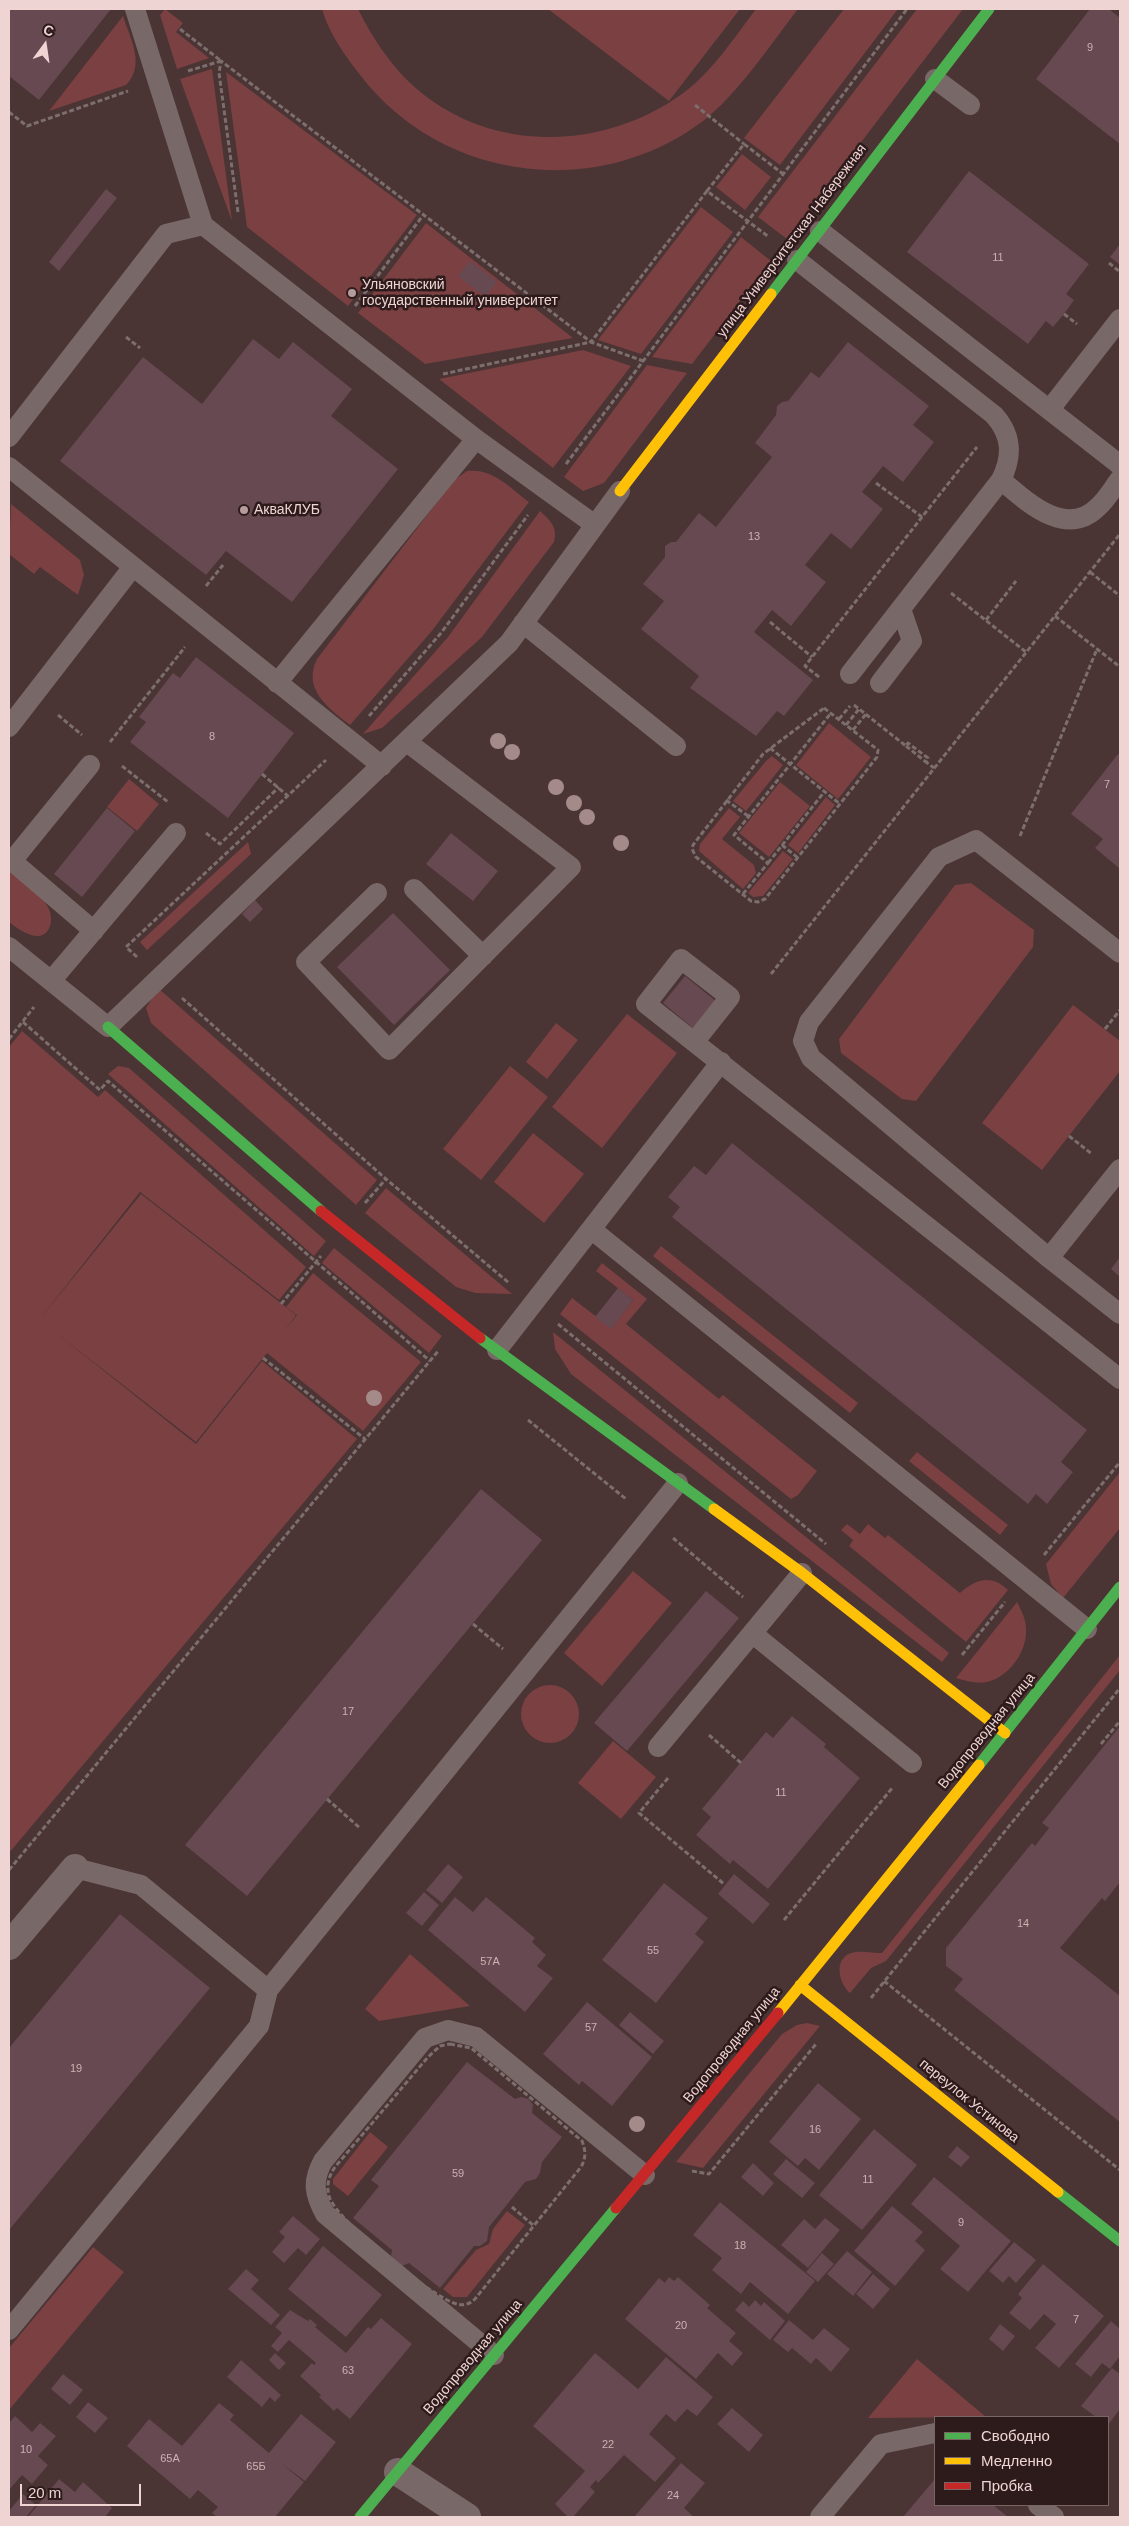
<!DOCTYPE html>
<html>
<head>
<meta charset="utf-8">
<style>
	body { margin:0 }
	#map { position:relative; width:1129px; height:2526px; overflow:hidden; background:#4a3434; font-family:Arial,sans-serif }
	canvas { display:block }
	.frame { position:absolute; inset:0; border:10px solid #efd4d4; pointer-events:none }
	.legend { position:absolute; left:934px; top:2416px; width:175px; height:90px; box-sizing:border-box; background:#2d1a1a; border:1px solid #7b6464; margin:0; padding:6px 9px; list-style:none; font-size:15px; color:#efd4d4 }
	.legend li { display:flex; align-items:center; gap:10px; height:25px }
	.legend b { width:25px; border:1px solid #7b6464 }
	.north { position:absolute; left:20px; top:20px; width:50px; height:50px; -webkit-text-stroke:4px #2d1a1a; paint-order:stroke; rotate:14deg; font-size:14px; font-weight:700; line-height:20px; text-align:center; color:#efd4d4 }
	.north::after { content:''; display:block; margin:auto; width:18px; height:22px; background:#efd4d4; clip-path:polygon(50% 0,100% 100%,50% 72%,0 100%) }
	.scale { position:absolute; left:20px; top:2484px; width:121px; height:22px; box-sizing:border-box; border:2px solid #efd4d4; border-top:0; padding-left:6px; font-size:15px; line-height:18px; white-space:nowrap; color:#efd4d4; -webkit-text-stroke:4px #2d1a1a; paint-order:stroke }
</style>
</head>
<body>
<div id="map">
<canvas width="1129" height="2526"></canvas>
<div class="frame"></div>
<ul class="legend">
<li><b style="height:6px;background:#4caf50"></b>Свободно</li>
<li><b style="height:6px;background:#ffc107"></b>Медленно</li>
<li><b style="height:6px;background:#c62828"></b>Пробка</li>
</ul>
<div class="north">С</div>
<div class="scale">20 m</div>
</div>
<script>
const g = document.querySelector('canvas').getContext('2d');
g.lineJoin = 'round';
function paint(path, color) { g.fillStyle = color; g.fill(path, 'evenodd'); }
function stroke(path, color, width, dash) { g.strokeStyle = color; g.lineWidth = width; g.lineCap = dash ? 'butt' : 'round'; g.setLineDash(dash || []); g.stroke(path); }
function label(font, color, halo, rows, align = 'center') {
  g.font = font + ' Arial,sans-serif'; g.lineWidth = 5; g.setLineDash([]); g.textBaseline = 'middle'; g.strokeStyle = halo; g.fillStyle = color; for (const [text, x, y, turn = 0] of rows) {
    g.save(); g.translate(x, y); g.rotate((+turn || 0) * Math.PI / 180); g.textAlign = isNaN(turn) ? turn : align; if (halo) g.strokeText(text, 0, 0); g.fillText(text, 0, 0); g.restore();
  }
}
const green = new Path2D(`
	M 165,9 L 183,23 L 176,32 L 209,58 L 177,69 L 160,15 Z
	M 322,9 L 358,9 C 373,39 392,68 418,90 C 494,154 604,150 682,94 C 712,72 734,38 756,9 L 798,9 C 771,44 738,94 703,121 C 594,203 437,180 357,71 C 343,53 328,31 322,9 Z
	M 548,9 L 740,9 L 669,101 Z
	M 844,9 L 898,9 L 780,165 L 744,138 Z
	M 917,9 L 963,9 L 787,239 L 758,217 Z
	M 123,16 C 130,38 146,65 126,85 L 49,111 Z
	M 212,69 L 232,221 L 180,79 Z
	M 226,72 L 417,215 L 348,306 L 247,227 Z
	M 742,154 L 771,177 L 745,210 L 716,187 Z
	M 701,207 L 733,232 L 641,354 L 598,340 Z
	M 426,223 L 573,338 L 425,364 L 358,313 Z
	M 741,237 L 771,261 L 692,364 L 652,357 Z
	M 583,350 L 631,366 L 553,468 L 439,379 Z
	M 647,365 L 687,373 L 604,483 L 583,491 L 564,477 Z
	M 467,471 C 493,468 509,487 529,502 L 431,632 L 350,725 C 328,708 302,689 317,659 L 454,480 Z
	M 11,504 L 80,560 L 84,575 L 78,595 L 40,567 L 34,574 L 9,554 Z
	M 540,511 C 551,521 558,528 554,542 L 482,637 L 382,728 L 363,734 L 448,637 Z
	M 829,723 L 871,757 L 838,799 L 796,765 Z
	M 772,756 L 783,765 L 746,811 L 733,801 L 766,761 Z
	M 129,779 L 159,804 L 137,831 L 107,807 Z
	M 780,782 L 810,806 L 769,857 L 739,833 Z
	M 826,797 L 835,805 L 798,853 L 788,845 Z
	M 729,808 L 740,817 L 722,839 L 754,865 L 756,873 L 743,889 L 699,851 L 700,844 Z
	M 248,842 L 251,854 L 147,950 L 140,942 Z
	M 783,851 L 793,859 L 763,896 L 753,897 L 748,893 Z
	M 9,870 C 21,881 40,892 48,907 C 51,913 52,919 50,926 C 43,947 19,930 9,922 Z
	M 971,883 L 1034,930 L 1033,947 L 916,1101 L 902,1099 L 841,1053 L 839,1039 L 955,885 Z
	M 158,988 L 377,1180 L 356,1205 L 151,1023 L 146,1008 Z
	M 1073,1005 L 1120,1041 L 1120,1071 L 1042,1170 L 982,1123 Z
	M 627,1014 L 677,1053 L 602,1148 L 552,1107 Z
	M 556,1023 L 578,1040 L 547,1079 L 526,1062 Z
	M 22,1031 L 98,1097 L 105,1090 L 306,1267 L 279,1300 L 140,1192 L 39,1320 L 141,1194 L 296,1315 L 285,1330 L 297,1315 L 286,1307 L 313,1273 L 421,1362 L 363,1431 L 267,1353 L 196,1442 L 55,1332 L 196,1444 L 262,1361 L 357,1439 L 9,1853 L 9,1047 Z
	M 118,1066 L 129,1068 L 326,1241 L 314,1256 L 108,1074 Z
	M 510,1066 L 548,1097 L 481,1180 L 443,1149 Z
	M 533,1133 L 584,1174 L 544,1223 L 494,1182 Z
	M 386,1188 L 512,1294 L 475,1293 L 456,1287 L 365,1213 Z
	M 661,1246 L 858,1403 L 850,1413 L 653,1256 Z
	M 334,1248 L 442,1336 L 429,1353 L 322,1263 Z
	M 602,1263 L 647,1299 L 626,1324 L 719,1399 L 723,1395 L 817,1471 L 798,1495 L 791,1499 L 560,1314 L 572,1298 L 611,1328 L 633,1300 L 596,1271 Z
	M 553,1332 L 949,1653 L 942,1662 L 571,1374 L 555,1349 Z
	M 917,1452 L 1008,1525 L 1000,1535 L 909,1461 Z
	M 1120,1472 L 1120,1528 L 1063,1598 L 1051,1584 L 1046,1564 Z
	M 847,1524 L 860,1534 L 868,1524 L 885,1538 L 888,1535 L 960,1593 C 976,1579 991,1574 1008,1590 L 966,1642 L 849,1546 L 853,1540 L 841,1530 Z
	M 633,1571 L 672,1603 L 602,1686 L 564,1653 Z
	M 1017,1602 C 1021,1610 1026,1619 1026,1628 C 1028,1651 1009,1677 987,1682 C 977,1684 966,1681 956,1678 Z
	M 1120,1655 L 1120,1670 L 886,1961 L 871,1968 L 850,1993 C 839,1984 833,1959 851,1953 C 860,1950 873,1953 882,1953 Z
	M521 1714a29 29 0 1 1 58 0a29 29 0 1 1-58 0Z
	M 613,1741 L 656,1777 L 621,1819 L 578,1783 Z
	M 410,1954 L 470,2006 L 379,2021 L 365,2009 Z
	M 807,2023 L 820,2026 L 703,2168 L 676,2162 L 782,2034 L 797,2025 Z
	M 370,2132 L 388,2147 L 348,2196 L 333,2184 L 333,2179 Z
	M 507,2211 L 525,2225 L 467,2297 L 453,2297 L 443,2289 L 476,2250 L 489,2244 L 493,2229 Z
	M 93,2247 L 124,2272 L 9,2410 L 9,2348 Z
	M 917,2359 L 986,2417 L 868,2418 Z`);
const building = new Path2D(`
	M 9,9 L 111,9 L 39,100 L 9,76 Z
	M 1090,9 L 1109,9 L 1120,18 L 1120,144 L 1036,79 Z
	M 969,171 L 1089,264 L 1066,294 L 1074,300 L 1064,314 L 1053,327 L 1046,321 L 1028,344 L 907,252 Z
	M 106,189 L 117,198 L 59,271 L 49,262 Z
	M 1120,244 L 1120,262 L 1119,264 L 1110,257 Z
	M 470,261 L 497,282 L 485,297 L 458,276 Z
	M 253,339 L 279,359 L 293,342 L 352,389 L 331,416 L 398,469 L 292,602 L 226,551 L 206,575 L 60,461 L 143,357 L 202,404 Z
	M 848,342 L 929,406 L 913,425 L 934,442 L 903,482 L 883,466 L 862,492 L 883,509 L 851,549 L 831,533 L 805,565 L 826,582 L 791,626 L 772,610 L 754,632 L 813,680 L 784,716 L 777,711 L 756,736 L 690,688 L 699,676 L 641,629 L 664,601 L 643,584 L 665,557 L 665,546 L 671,542 L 676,542 L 699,513 L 716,527 L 772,457 L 755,443 L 776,415 L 777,406 L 782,402 L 788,401 L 811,372 L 819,378 Z
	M 196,657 L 294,733 L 228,818 L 130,742 L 146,722 L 139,717 L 173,673 L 180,678 Z
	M 1118,754 L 1120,755 L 1120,869 L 1095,848 L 1103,839 L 1071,814 Z
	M 107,808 L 135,831 L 82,897 L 54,874 Z
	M 451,833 L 498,871 L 473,901 L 426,864 Z
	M 255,900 L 263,909 L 250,922 L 242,914 Z
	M 393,913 L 450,970 L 394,1025 L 337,967 Z
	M 685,976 L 717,1002 L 694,1029 L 663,1003 Z
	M 732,1143 L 1087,1430 L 1061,1462 L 1073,1472 L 1047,1504 L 1036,1494 L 1028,1504 L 672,1217 L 680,1207 L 668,1197 L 694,1166 L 706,1175 Z
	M 1120,1257 L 1120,1277 L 1111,1269 Z
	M 618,1288 L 633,1300 L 611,1329 L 595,1317 Z
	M 481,1489 L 542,1540 L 247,1896 L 185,1845 Z
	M 706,1591 L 739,1618 L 627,1751 L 594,1723 Z
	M 792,1716 L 826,1744 L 824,1747 L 860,1778 L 768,1889 L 733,1860 L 730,1864 L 696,1835 L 711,1817 L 702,1809 L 766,1732 L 773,1738 Z
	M 1120,1726 L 1120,1882 L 1105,1901 L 1102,1898 L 1060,1948 L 1120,1996 L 1120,2122 L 954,1990 L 963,1979 L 946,1966 L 946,1948 L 1032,1843 L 1035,1846 L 1049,1828 L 1042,1823 Z
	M 448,1864 L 463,1877 L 442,1903 L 426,1890 Z
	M 734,1874 L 770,1904 L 753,1924 L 718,1894 Z
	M 664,1883 L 708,1918 L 695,1934 L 704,1942 L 656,2003 L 602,1960 Z
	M 424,1892 L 439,1905 L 422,1926 L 406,1913 Z
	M 455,1897 L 473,1912 L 486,1897 L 535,1938 L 532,1942 L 546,1955 L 537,1966 L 553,1978 L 525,2012 L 428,1930 Z
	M 120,1914 L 210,1988 L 9,2230 L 9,2048 Z
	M 587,2002 L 652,2057 L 612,2106 L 582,2081 L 579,2085 L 543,2054 Z
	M 630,2012 L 664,2041 L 653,2054 L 619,2025 Z
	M 467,2062 L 515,2099 L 521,2097 L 529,2099 L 533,2105 L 532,2113 L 562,2137 L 542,2162 L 540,2173 L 536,2179 L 525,2182 L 489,2227 L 487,2241 L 480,2246 L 474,2246 L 440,2288 L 409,2263 L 402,2266 L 391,2256 L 392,2250 L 353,2218 L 379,2186 L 371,2180 Z
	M 818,2083 L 861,2119 L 819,2170 L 805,2158 L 798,2166 L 769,2142 Z
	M 874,2129 L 917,2165 L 862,2230 L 819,2195 Z
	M 957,2146 L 970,2157 L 961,2167 L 948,2157 Z
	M 786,2159 L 815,2183 L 802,2198 L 773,2174 Z
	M 753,2163 L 774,2183 L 763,2196 L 741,2177 Z
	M 934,2177 L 1011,2241 L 968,2292 L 940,2269 L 960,2246 L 911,2204 Z
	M 720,2202 L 815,2281 L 788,2314 L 750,2282 L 741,2294 L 712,2270 L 722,2258 L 693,2235 Z
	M 892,2206 L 923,2232 L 915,2241 L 925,2250 L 895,2286 L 854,2251 Z
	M 293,2216 L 320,2239 L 306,2255 L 298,2248 L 284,2263 L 272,2252 L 285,2237 L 279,2232 Z
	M 825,2218 L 840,2230 L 808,2268 L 781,2245 L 804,2219 L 815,2229 Z
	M 1014,2242 L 1036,2260 L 1016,2283 L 1009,2276 L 1003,2283 L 989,2271 Z
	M 323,2246 L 382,2295 L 346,2337 L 288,2289 Z
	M 847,2251 L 872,2272 L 853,2296 L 827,2274 Z
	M 822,2253 L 834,2264 L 818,2282 L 806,2272 Z
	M 1043,2264 L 1104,2316 L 1059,2368 L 1035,2348 L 1056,2324 L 1044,2314 L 1030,2330 L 1009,2313 L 1022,2298 L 1018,2294 Z
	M 246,2269 L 259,2280 L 251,2289 L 280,2315 L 271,2325 L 228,2289 Z
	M 873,2274 L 890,2289 L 873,2309 L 856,2294 Z
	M 669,2277 L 674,2281 L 678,2277 L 710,2305 L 707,2308 L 736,2333 L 729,2341 L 743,2353 L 732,2366 L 718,2353 L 696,2379 L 625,2319 L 659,2278 L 665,2283 Z
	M 755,2300 L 761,2306 L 764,2302 L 785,2321 L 770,2340 L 735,2310 L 743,2301 L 749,2307 Z
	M 290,2310 L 308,2321 L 310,2319 L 317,2325 L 315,2327 L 346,2353 L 368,2327 L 371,2329 L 381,2318 L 412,2344 L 350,2419 L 337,2408 L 334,2411 L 319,2397 L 321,2395 L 300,2376 L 312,2363 L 314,2365 L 316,2363 L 289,2340 L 278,2352 L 271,2346 L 282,2333 L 275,2327 Z
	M 789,2320 L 813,2340 L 824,2328 L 850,2349 L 831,2372 L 816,2358 L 811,2364 L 792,2348 L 788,2352 L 773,2340 Z
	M 1111,2321 L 1120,2329 L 1120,2356 L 1110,2369 L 1102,2363 L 1091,2377 L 1075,2364 Z
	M 1000,2324 L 1015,2336 L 1003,2351 L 989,2339 Z
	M 275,2353 L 286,2363 L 279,2370 L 269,2360 Z
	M 595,2353 L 638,2389 L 666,2357 L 713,2397 L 697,2416 L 687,2409 L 675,2422 L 666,2414 L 649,2434 L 676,2458 L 655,2482 L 624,2455 L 598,2483 L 596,2480 L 590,2487 L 595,2492 L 573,2517 L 568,2517 L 555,2504 L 585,2471 L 533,2426 Z
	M 241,2360 L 281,2395 L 275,2402 L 270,2397 L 262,2407 L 227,2377 Z
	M 1112,2368 L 1120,2374 L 1120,2409 L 1108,2425 L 1108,2417 L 1096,2417 L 1081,2406 Z
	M 63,2374 L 83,2390 L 70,2405 L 51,2389 Z
	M 88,2402 L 108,2418 L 95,2433 L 76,2417 Z
	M 219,2403 L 234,2415 L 230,2420 L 269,2453 L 301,2414 L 336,2442 L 305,2481 L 282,2464 L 304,2482 L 275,2517 L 217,2517 L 212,2513 L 218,2507 L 198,2490 L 190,2499 L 127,2446 L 149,2419 L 182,2446 Z
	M 732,2408 L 763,2435 L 749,2452 L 717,2424 Z
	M 15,2416 L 32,2432 L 40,2423 L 56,2436 L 38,2456 L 48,2465 L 32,2484 L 22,2475 L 9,2490 L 9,2423 Z
	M 681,2463 L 705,2483 L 684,2508 L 694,2517 L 634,2517 Z
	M 59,2479 L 75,2492 L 83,2482 L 112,2508 L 105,2517 L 28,2517 Z
	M 935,2479 L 935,2505 L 993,2505 L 1008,2517 L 903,2517 Z
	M 23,2494 L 36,2505 L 26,2517 L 9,2517 L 9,2511 Z`);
const path = new Path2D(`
	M 180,29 L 220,60
	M 188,71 L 221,61
	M 695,105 L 744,144
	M 9,112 L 27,126 L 128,91
	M 707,191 L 744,144 L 783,174
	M 238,212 L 219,73 L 221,61 L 591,342 L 707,191 L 769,237
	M 1109,263 L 1120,272
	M 355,306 L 424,214
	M 1064,314 L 1077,324
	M 126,337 L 140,348
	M 443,374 L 591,342 L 643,361
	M 566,464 L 907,9
	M 876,483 L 922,517
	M 1090,572 L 1120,596
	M 206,586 L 223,565
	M 951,593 L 1026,652
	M 1055,616 L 1120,667
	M 986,620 L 1016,581
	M 770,622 L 812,657
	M 819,677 L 805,666 L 977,447
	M 854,705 L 906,746 L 908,743 L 928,758 L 926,762 L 934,768
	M 824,708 L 878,750 L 877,757 L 765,899 L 758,902 L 751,901 L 696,857 L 692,849 L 693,845 L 763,754 Z
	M 58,715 L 82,735
	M 369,716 L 441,633 L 528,515
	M 839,719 L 850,706
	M 846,725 L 859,709
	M 853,730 L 866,714
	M 110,742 L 185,647
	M 906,746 L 926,762
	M 770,748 L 840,804
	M 122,766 L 168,802
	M 262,774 L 288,796
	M 726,800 L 748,816
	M 206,833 L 220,844 L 279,787
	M 1020,836 L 1097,649
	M 782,845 L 798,858
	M 768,863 L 825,791
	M 743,894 L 768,863 L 734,835 L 831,713
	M 137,957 L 126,947 L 326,760
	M 771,974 L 1120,534
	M 182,998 L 386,1179 L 509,1283
	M 23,1022 L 100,1090 L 108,1081 L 430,1361
	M 1105,1029 L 1120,1010
	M 9,1039 L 34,1007
	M 1069,1136 L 1092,1154
	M 365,1203 L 386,1179
	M 281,1304 L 321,1256
	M 558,1324 L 826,1544
	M 263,1358 L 365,1439
	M 528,1420 L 626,1499
	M 673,1538 L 743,1597
	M 1044,1555 L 1120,1462
	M 473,1624 L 503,1649
	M 962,1655 L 1005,1602
	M 709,1735 L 741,1763
	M 1101,1744 L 1120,1721
	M 668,1778 L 639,1813 L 724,1884
	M 327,1799 L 360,1828
	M 9,1870 L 439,1350
	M 784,1920 L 893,1787
	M 884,1981 L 1120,2170
	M 871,1998 L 1120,1688
	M 450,2044 L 471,2048 L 582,2141 C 586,2151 586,2158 581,2167 L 475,2299 C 470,2304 464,2306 457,2304 C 432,2298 335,2220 329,2196 C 326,2185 329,2176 335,2167 L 428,2057 L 440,2046 Z
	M 692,2171 L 709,2174 L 816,2044
	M 512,2207 L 534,2226`);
const lane = new Path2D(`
	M 135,9 L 203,225 L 476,439 L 595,525
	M 935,79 L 970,105
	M 820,231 L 1120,465
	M 797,260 L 994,415 C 1012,435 1013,456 1001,480 L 850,674
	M 1050,409 L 1120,319
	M 9,437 L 166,234 L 203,225
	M 9,467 L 382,766
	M 1001,480 C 1027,502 1066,539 1098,507 C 1107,499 1113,488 1120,479
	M 523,623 L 676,746
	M 277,683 L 476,439
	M 880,683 L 912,641 L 901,609
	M 9,727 L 132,568
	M 90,765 L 12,861 L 94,931
	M 414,889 L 483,956
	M 377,893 L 306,962 L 389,1050 L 571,867 L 407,742
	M 9,947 L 108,1027 L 509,643 L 620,491
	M 51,981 L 176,833
	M 695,1041 L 730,997 L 681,959 L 646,1004 L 1120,1379
	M 1120,1169 L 1049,1258 L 1120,1314
	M 591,1229 L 1087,1629
	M 1049,1258 L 811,1058 L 803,1041 L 809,1022 L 939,857 L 976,840 L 1120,953
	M 497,1350 L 721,1062
	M 752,1633 L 912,1763
	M 658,1747 L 802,1573
	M 75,1868 L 141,1885 L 268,1990
	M 9,2330 L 259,2026 L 268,1990 L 678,1483
	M 494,2355 L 325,2214 C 314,2194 312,2181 323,2161 L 425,2038 L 448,2030 L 476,2037 L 645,2175
	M 1038,2505 L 1054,2517
	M 820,2517 L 881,2444 L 935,2433`);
const street = new Path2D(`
	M 9,1946 L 75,1868
	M 398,2472 L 467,2517`);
const fast = new Path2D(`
	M 771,294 L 989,9
	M 108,1027 L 321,1211
	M 480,1338 L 714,1509
	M 979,1765 L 1120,1587
	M 1058,2192 L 1120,2241
	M 360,2517 L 616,2208`);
const slow = new Path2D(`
	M 620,491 L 771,294
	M 714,1509 L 802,1573 L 1005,1733
	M 800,1985 L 1058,2192
	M 778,2013 L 979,1765`);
const jam = new Path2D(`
	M 321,1211 L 480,1338
	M 616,2208 L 778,2013`);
const trees = [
	[498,741],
	[512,752],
	[556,787],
	[574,803],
	[587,817],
	[621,843],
	[374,1398],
	[637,2124]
];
const markers = [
	[352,293,5,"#b59c9c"],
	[244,510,5,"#b59c9c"]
];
const numberNames = [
	["9",1090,48],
	["11",998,258],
	["13",754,537],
	["8",212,737],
	["7",1107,785],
	["17",348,1712],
	["11",781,1793],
	["14",1023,1924],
	["55",653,1951],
	["57А",490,1962],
	["57",591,2028],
	["19",76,2069],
	["16",815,2130],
	["59",458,2174],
	["11",868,2180],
	["9",961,2223],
	["18",740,2246],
	["7",1076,2320],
	["20",681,2326],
	["63",348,2371],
	["22",608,2445],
	["10",26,2450],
	["65А",170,2459],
	["65Б",256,2467],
	["24",673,2496]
];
const streetNames = [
	["улица Университетская Набережная",792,241,-53],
	["Водопроводная улица",987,1731,-51],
	["Водопроводная улица",732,2045,-51],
	["переулок Устинова",969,2101,39],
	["Водопроводная улица",473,2357,-50]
];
const poiNames = [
	["Ульяновский",362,285],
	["государственный университет",362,301],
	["АкваКЛУБ",254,510]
];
paint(green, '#7a4042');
paint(building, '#674951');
stroke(path, '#7d6e6e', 3, [5, 2.5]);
stroke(lane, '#796868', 20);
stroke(street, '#796868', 28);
stroke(fast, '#4caf50', 11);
stroke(slow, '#ffc107', 11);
stroke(jam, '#c62828', 11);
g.fillStyle = '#a58a8a';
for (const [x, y] of trees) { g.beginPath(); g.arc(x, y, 8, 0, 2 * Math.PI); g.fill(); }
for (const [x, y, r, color] of markers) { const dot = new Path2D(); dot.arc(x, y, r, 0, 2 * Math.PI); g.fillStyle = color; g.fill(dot); stroke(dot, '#2d1a1a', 2); }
label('11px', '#cdb1b3', null, numberNames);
label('14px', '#efd4d4', '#2d1a1a', streetNames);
label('14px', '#efd4d4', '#2d1a1a', poiNames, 'left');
</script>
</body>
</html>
